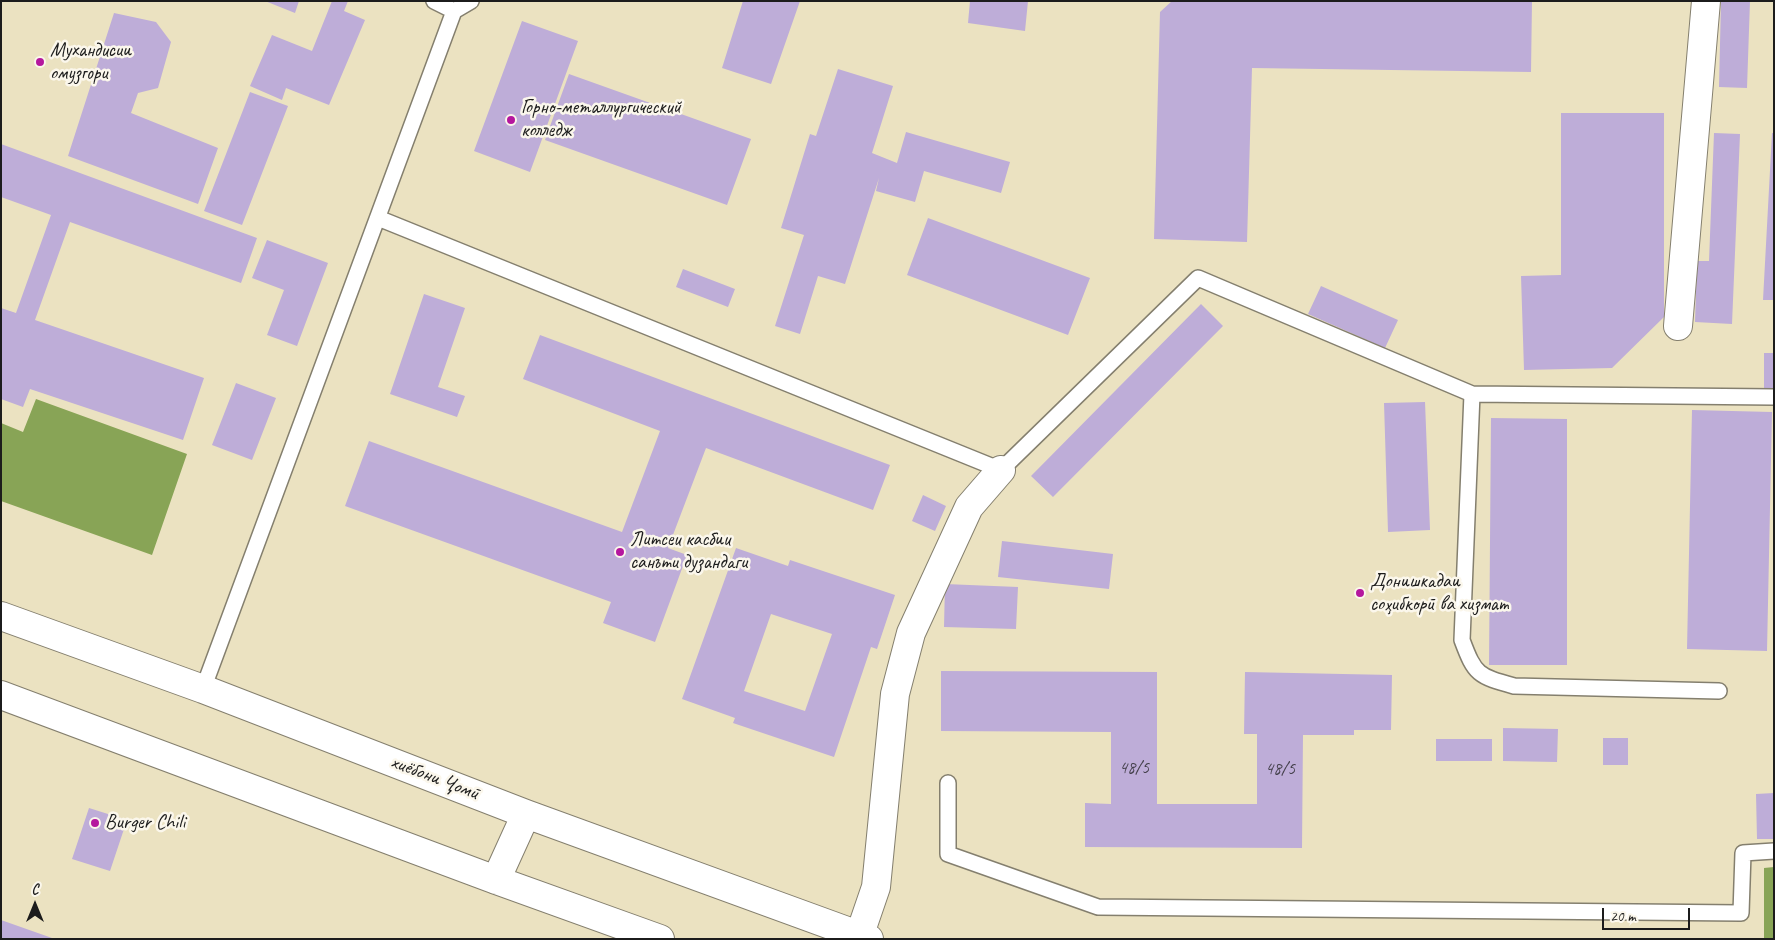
<!DOCTYPE html>
<html>
<head>
<meta charset="utf-8">
<style>
	body { margin:0 }
	#map { position:relative; width:1775px; height:940px; overflow:hidden; background:#ebe2c1; font-family:Caveat,sans-serif }
	canvas { display:block }
	.frame { position:absolute; inset:0; border:2px solid #1c1c1c; pointer-events:none }
	.north { position:absolute; left:10px; top:880px; width:50px; height:50px; -webkit-text-stroke:4px #fbf7ec; paint-order:stroke; rotate:0deg; font-size:14px; font-weight:700; line-height:20px; text-align:center; color:#1c1c1c }
	.north::after { content:''; display:block; margin:auto; width:18px; height:22px; background:#1c1c1c; clip-path:polygon(50% 0,100% 100%,50% 72%,0 100%) }
	.scale { position:absolute; left:1602px; top:908px; width:88px; height:22px; box-sizing:border-box; border:2px solid #1c1c1c; border-top:0; padding-left:6px; font-size:15px; line-height:18px; white-space:nowrap; color:#1c1c1c; -webkit-text-stroke:4px #fbf7ec; paint-order:stroke }
</style>
</head>
<body>
<div id="map">
<canvas width="1775" height="940"></canvas>
<div class="frame"></div>
<div class="north">С</div>
<div class="scale">20 m</div>
</div>
<script>
const g = document.querySelector('canvas').getContext('2d');
g.lineJoin = 'round';
function paint(path, color) { g.fillStyle = color; g.fill(path, 'evenodd'); }
function stroke(path, color, width, dash) { g.strokeStyle = color; g.lineWidth = width; g.lineCap = dash ? 'butt' : 'round'; g.setLineDash(dash || []); g.stroke(path); }
function label(font, color, halo, rows, align = 'center') {
  g.font = font + ' Caveat,sans-serif'; g.lineWidth = 5; g.setLineDash([]); g.textBaseline = 'middle'; g.strokeStyle = halo; g.fillStyle = color; for (const [text, x, y, turn = 0] of rows) {
    g.save(); g.translate(x, y); g.rotate((+turn || 0) * Math.PI / 180); g.textAlign = isNaN(turn) ? turn : align; if (halo) g.strokeText(text, 0, 0); g.fillText(text, 0, 0); g.restore();
  }
}
const forest = new Path2D(`
	M 36,399 L 187,454 L 152,555 L 1,501 L 1,423 L 23,432 Z
	M 1774,867 L 1774,939 L 1764,939 L 1764,868 Z`);
const building = new Path2D(`
	M 265,1 L 299,1 L 295,13 Z
	M 332,1 L 348,1 L 344,11 L 365,20 L 329,105 L 286,88 L 282,100 L 250,86 L 272,35 L 312,51 Z
	M 743,1 L 800,1 L 771,84 L 722,68 Z
	M 970,1 L 1028,1 L 1025,31 L 968,23 Z
	M 1172,1 L 1532,1 L 1531,72 L 1252,68 L 1247,242 L 1154,239 L 1160,12 Z
	M 1721,1 L 1750,1 L 1747,88 L 1719,87 Z
	M 114,13 L 156,22 L 171,42 L 158,88 L 138,93 L 131,113 L 218,148 L 198,204 L 68,156 Z
	M 522,21 L 578,41 L 530,172 L 474,151 Z
	M 838,69 L 893,86 L 872,153 L 897,163 L 906,132 L 1010,162 L 1001,193 L 924,171 L 915,202 L 876,191 L 879,178 L 845,284 L 818,276 L 800,334 L 775,326 L 804,235 L 781,228 L 810,134 L 816,136 Z
	M 569,74 L 751,139 L 727,205 L 545,140 Z
	M 250,92 L 288,106 L 242,225 L 204,211 Z
	M 1561,113 L 1664,113 L 1664,317 L 1612,368 L 1524,370 L 1521,276 L 1561,275 Z
	M 1714,133 L 1740,134 L 1732,324 L 1695,322 L 1697,261 L 1709,261 Z
	M 1772,133 L 1774,133 L 1774,300 L 1763,300 Z
	M 1,144 L 257,238 L 241,283 L 70,222 L 35,320 L 204,378 L 183,440 L 30,389 L 23,407 L 1,399 L 1,308 L 16,313 L 51,215 L 1,197 Z
	M 928,218 L 1090,278 L 1068,335 L 907,275 Z
	M 267,240 L 328,263 L 297,346 L 267,335 L 284,290 L 252,278 Z
	M 683,269 L 735,289 L 728,307 L 676,287 Z
	M 1321,286 L 1398,320 L 1385,348 L 1308,314 Z
	M 424,294 L 465,308 L 438,387 L 465,396 L 457,417 L 390,394 Z
	M 1201,304 L 1223,326 L 1053,497 L 1031,476 Z
	M 540,335 L 890,465 L 873,510 L 706,448 L 668,548 L 687,555 L 655,642 L 603,623 L 611,602 L 345,506 L 369,441 L 622,532 L 660,431 L 523,379 Z
	M 1764,353 L 1774,353 L 1774,389 L 1764,389 Z
	M 236,383 L 276,398 L 252,460 L 212,445 Z
	M 1425,402 L 1430,530 L 1388,532 L 1384,403 Z
	M 1692,410 L 1772,412 L 1767,651 L 1687,649 Z
	M 1491,418 L 1567,419 L 1567,665 L 1489,665 Z
	M 923,495 L 946,506 L 935,531 L 912,521 Z
	M 1002,541 L 1113,554 L 1109,589 L 998,577 Z
	M 736,548 L 788,566 L 790,560 L 895,595 L 877,649 L 871,647 L 834,757 L 733,723 L 735,718 L 682,699 ZM 771,614 L 832,634 L 805,711 L 744,691 Z
	M 945,584 L 1018,587 L 1016,629 L 944,627 Z
	M 941,671 L 1157,672 L 1157,804 L 1257,804 L 1257,734 L 1244,734 L 1245,672 L 1392,675 L 1391,730 L 1354,730 L 1354,735 L 1303,735 L 1302,848 L 1085,847 L 1085,803 L 1111,804 L 1111,732 L 941,731 Z
	M 1503,728 L 1558,729 L 1557,762 L 1503,761 Z
	M 1603,738 L 1628,738 L 1628,765 L 1603,765 Z
	M 1436,739 L 1492,739 L 1492,761 L 1436,761 Z
	M 1774,793 L 1774,839 L 1757,839 L 1756,794 Z
	M 89,808 L 127,820 L 110,871 L 72,859 Z
	M 1,920 L 52,938 L 52,939 L 1,939 Z`);
const lane = new Path2D(`
	M 434,1 L 454,11
	M 378,218 L 1001,470 L 1198,278 L 1472,394 L 1774,397
	M 1472,394 L 1462,640 C 1475,675 1478,676 1514,686 L 1719,691
	M 203,689 L 454,11 L 471,1
	M 948,783 L 948,854 L 1098,907 L 1741,913 L 1743,853 L 1774,851`);
const street = new Path2D(`
	M 1678,326 L 1706,1
	M 863,925 L 876,887 L 895,694 L 911,633 L 969,507 L 1001,470`);
const secondary = new Path2D(`
	M 1,616 L 203,689 L 526,814 L 869,939
	M 1,695 L 496,880 L 660,939
	M 496,880 L 526,814`);
const markers = [
	[40,62,5,"#b5179e"],
	[511,120,5,"#b5179e"],
	[620,552,5,"#b5179e"],
	[1360,593,5,"#b5179e"],
	[95,823,5,"#b5179e"]
];
const numberNames = [
	["48/5",1134,768],
	["48/5",1280,769]
];
const poiNames = [
	["Мухандисии",50,51],
	["омузгори",50,74],
	["Горно-металлургический",521,108],
	["колледж",521,131],
	["Литсеи касбии",630,540],
	["санъти дузандаги",630,563],
	["Донишкадаи",1370,582],
	["соҳибкорӣ ва хизмат",1370,605],
	["Burger Chili",105,823]
];
const streetNames = [
	["хиёбони Ҷомӣ",435,778,21]
];
paint(forest, '#88a456');
paint(building, '#beadd8');
stroke(lane, '#847f6e', 18);
stroke(street, '#847f6e', 30);
stroke(secondary, '#847f6e', 30);
stroke(lane, '#fff', 15);
stroke(street, '#fff', 28);
stroke(secondary, '#fff', 28);
for (const [x, y, r, color] of markers) { const dot = new Path2D(); dot.arc(x, y, r, 0, 2 * Math.PI); g.fillStyle = color; g.fill(dot); stroke(dot, '#fbf7ec', 2); }
label('18px', '#44404b', null, numberNames);
label('20px', '#1c1c1c', '#fbf7ec', poiNames, 'left');
label('20px', '#1c1c1c', '#fbf7ec', streetNames);
</script>
</body>
</html>
